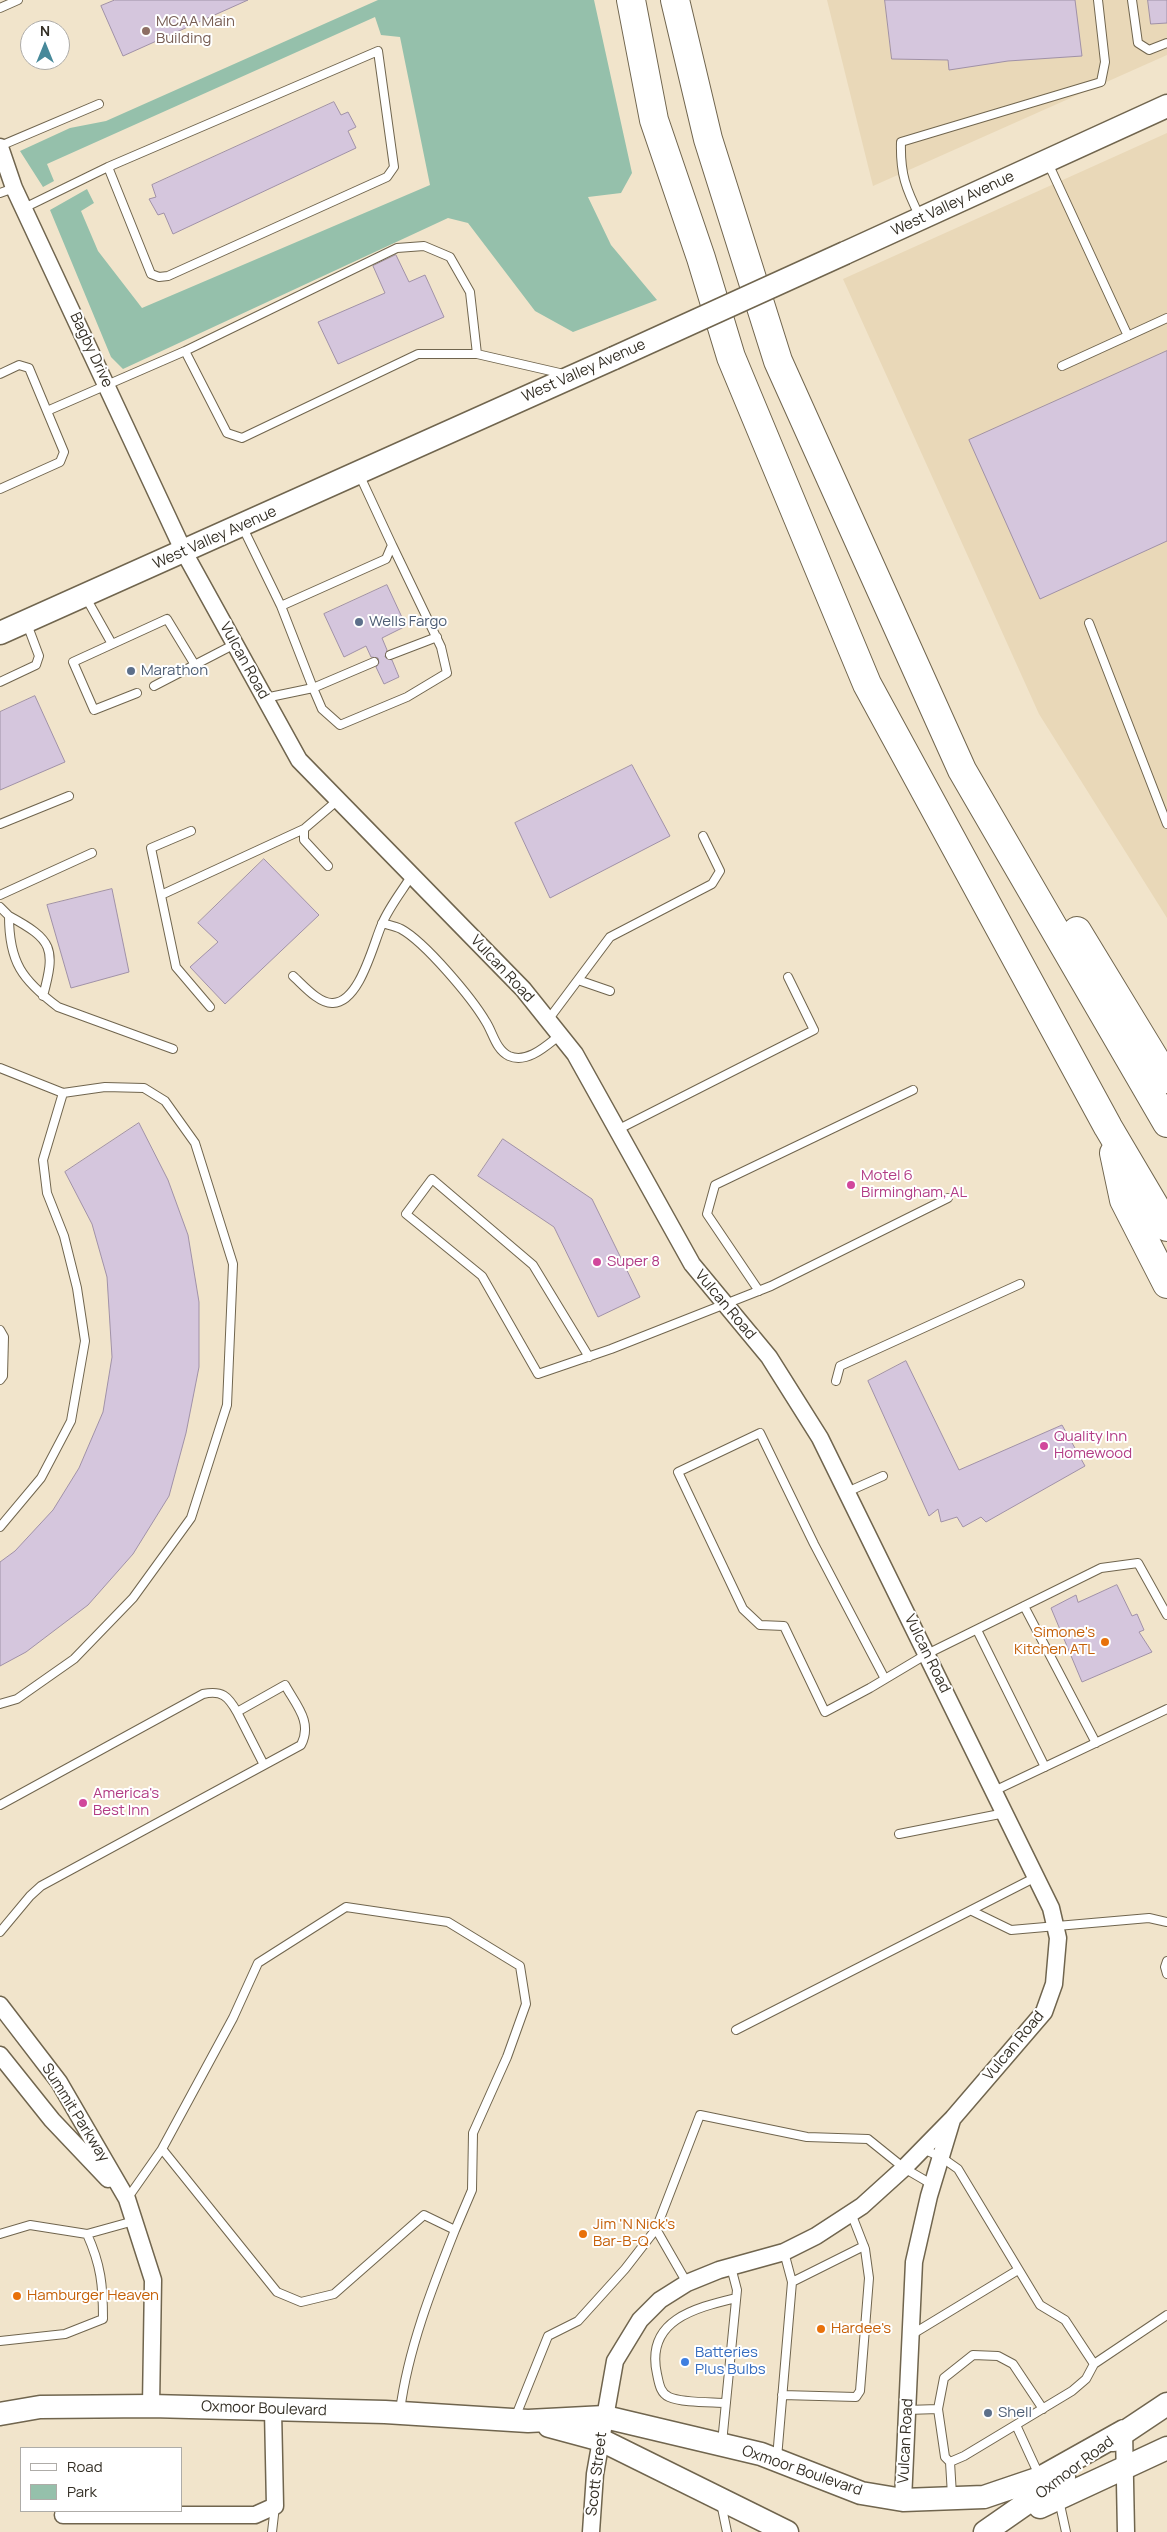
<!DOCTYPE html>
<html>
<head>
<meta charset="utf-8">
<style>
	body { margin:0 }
	#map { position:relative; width:1167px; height:2532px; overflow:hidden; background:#f1e4cb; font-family:Manrope,sans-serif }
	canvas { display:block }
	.legend { position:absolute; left:20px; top:2447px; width:162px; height:65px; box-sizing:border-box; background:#fff; border:1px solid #aeaca8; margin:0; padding:6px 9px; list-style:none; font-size:15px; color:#342f25 }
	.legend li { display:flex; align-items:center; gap:10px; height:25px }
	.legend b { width:25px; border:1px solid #aeaca8 }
	.north { position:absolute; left:20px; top:20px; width:50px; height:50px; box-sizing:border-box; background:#fff; border:1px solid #aeaca8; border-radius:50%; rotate:0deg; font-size:14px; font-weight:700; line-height:20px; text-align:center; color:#342f25 }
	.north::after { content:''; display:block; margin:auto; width:18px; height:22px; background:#47899a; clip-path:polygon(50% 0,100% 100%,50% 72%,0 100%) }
</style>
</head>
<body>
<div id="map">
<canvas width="1167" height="2532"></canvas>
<ul class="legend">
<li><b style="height:6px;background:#fff"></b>Road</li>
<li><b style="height:14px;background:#95c0ab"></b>Park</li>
</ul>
<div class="north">N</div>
</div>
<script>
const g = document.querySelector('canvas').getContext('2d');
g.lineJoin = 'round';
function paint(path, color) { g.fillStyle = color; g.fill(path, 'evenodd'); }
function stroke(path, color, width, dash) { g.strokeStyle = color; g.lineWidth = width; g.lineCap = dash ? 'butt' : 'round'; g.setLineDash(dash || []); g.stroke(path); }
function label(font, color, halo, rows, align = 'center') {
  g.font = font + ' Manrope,sans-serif'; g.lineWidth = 4; g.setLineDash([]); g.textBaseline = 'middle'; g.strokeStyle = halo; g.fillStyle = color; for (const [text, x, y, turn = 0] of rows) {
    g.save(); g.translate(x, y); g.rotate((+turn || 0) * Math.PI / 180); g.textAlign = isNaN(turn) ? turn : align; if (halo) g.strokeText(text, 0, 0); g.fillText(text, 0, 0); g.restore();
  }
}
const built = new Path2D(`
	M 827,0 L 1167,0 L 1167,55 L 873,186 Z
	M 1167,133 L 1167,918 L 1039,714 L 843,279 Z`);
const green = new Path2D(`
	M 378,0 L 594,0 L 632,173 L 621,193 L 588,197 L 611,245 L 657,300 L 573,332 L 535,311 L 468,223 L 448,218 L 123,369 L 111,357 L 50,210 L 87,189 L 94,203 L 81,211 L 98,251 L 142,308 L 430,185 L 400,37 L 381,35 L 375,17 L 47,164 L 54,181 L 43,187 L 20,151 L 70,128 L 106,121 Z`);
const building = new Path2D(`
	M 115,0 L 248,0 L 123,56 L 101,6 Z
	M 885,0 L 1075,0 L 1082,56 L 1008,61 L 949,70 L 948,60 L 892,59 Z
	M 1148,0 L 1167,0 L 1167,23 L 1151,24 Z
	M 334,102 L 341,115 L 348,112 L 356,127 L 348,131 L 356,148 L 173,234 L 164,213 L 158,215 L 149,199 L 156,197 L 152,185 Z
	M 396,255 L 409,282 L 425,275 L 444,317 L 338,364 L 318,322 L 385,293 L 373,266 Z
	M 1167,351 L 1167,541 L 1040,599 L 969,440 Z
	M 387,585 L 406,626 L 382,638 L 387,650 L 385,657 L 392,660 L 399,677 L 384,684 L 376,667 L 379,663 L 378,658 L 371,657 L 366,646 L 344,657 L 324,614 Z
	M 35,696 L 65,762 L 0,790 L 0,712 Z
	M 632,765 L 670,836 L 550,898 L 515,823 Z
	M 264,859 L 319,915 L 225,1004 L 190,967 L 218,942 L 198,923 Z
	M 112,889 L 129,972 L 71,988 L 47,905 Z
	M 139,1123 L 168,1180 L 188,1235 L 199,1302 L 199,1367 L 186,1433 L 169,1496 L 133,1554 L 88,1605 L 26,1652 L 0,1666 L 0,1562 L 15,1551 L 53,1510 L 79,1468 L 103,1412 L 112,1357 L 107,1277 L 92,1224 L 65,1172 Z
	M 503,1139 L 592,1199 L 640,1297 L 598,1317 L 554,1227 L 478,1176 Z
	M 906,1361 L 959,1470 L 1062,1425 L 1085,1466 L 986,1522 L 981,1517 L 963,1527 L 957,1517 L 941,1522 L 938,1509 L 929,1516 L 868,1381 Z
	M 1117,1585 L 1132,1616 L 1137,1614 L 1144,1630 L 1139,1632 L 1152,1652 L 1082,1682 L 1051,1608 L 1076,1595 L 1078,1602 Z`);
const lane = new Path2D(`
	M 1132,0 L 1138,43 L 1149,50 L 1167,43
	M 0,8 L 18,0
	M 0,146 L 99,104
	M 1048,163 L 1128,336
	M 0,193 L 14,188
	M 24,208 L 108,167 L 378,51 L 394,167 L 387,177 L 168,276 L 159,277 L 151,274 L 108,167
	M 920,217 C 906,189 900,174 901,142 L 1101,82 L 1105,62 L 1098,0
	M 185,351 L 397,248 L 424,246 L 450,257 L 470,292 L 477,354
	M 1062,366 L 1167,318
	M 0,374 L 19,365 L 29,368 L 64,452 L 60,462 L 0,489
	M 47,411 L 185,351 L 227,433 L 242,438 L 418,354 L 477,354 L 564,374
	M 243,528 L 281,606 L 386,559 L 392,545 L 359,474
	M 85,596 L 112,644
	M 281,606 L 313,688 L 374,662
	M 1089,623 L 1167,824
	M 390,655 L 437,637
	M 0,682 L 36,665 L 39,656 L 27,624
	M 154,686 L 235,644
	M 137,693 L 94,710 L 73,662 L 167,619 L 195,665
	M 265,698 L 313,688 L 322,709 L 340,725 L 407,697 L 447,673 L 441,647 L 392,545
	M 0,824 L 69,796
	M 191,831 L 151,848 L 176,967 L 210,1007
	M 328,866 L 304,840 L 304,829 L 338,800
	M 0,895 L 92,853
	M 161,895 L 304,829
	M 0,907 L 9,916 C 9,962 22,980 58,1007 L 173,1049
	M 9,916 C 53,940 56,948 43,996
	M 382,923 C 388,925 395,926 401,929 C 425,942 472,998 486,1022 C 493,1033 496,1050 509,1056 C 528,1064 547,1045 560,1035
	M 293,976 C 303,985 319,1004 333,1003 C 360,1002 373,944 382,924 C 389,907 402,891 412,875
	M 578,980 L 610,991
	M 548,1020 L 610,937 L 712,884 L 720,871 L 703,836
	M 0,1068 L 63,1093 L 105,1087 L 144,1088 L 165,1101 L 195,1143 L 233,1264 L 227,1405 L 191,1518 L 133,1598 L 74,1659 L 17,1699 L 0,1704
	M 617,1130 L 814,1030 L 788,977
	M 759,1291 L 707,1214 L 715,1185 L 913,1090
	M 0,1330 L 4,1337 L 3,1376 L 0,1380
	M 589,1357 L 533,1265 L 432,1179 L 406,1214 L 482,1276 L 538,1374 L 611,1349 L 771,1286 L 948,1198
	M 836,1381 L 840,1366 L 1020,1284
	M 847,1492 L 883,1476
	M 0,1527 L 41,1478 L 71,1421 L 85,1341 L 77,1288 L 64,1236 L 47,1193 L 43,1160 L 63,1093
	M 1024,1606 L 1096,1743
	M 977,1630 L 1045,1767
	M 885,1679 L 814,1544 L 760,1433 L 678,1472 L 743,1609 L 760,1625 L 784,1626 L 825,1712 L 870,1688 L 927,1654 L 1101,1568 L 1138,1563 L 1167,1615
	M 237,1712 L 264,1765
	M 994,1791 L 1167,1709
	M 0,1805 L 203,1694 C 222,1690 228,1696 237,1712 L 285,1685 C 296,1705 313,1722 301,1745 L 41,1886 L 30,1896 L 0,1932
	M 899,1834 L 1005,1813
	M 972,1911 L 1011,1930 L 1149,1918 L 1167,1922
	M 1167,1961 L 1165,1967 L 1167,1974
	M 736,2030 L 1036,1877
	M 162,2149 L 233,2018 L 258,1963 L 346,1907 L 448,1922 L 520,1966 L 526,2004 L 507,2057 L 473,2133 L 472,2190 L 455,2230
	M 923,2149 L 941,2157 L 958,2169 L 1040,2305 L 1065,2320 L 1094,2364 L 1167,2315
	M 127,2199 L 162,2149 L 277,2292 L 301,2302 L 334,2294 L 424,2215 L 455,2230 C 432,2288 408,2349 400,2411
	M 0,2234 L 30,2225 L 87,2234
	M 792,2282 L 864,2246
	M 687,2283 L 656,2229 L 700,2115 L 807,2137 L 868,2139 L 904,2168 L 933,2185
	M 911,2335 L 1018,2270
	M 0,2341 L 65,2334 L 103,2319 C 103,2285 101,2265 87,2234 L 134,2221
	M 782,2395 L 856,2397 L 860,2391 L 869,2278 L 865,2249 L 851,2213
	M 726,2403 C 711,2402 682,2403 669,2397 C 660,2393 659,2383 657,2374 C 645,2320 695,2308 736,2298
	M 938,2409 L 944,2378 L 973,2355 L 998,2356 L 1013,2364 L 1043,2409
	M 907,2410 L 938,2409 L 945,2457 L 950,2462 L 964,2456 L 1072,2391 L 1086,2379 L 1094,2364
	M 515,2418 L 548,2336 L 578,2321 L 625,2269 L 656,2229
	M 1016,2425 L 1039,2475
	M 722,2443 L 737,2290 L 731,2267
	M 777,2458 L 792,2282 L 784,2252
	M 950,2462 L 952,2495
	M 1059,2500 L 1066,2532
	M 721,2503 L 727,2532
	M 272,2532 L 275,2506`);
const street = new Path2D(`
	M 0,147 L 14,188 L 184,552 L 299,760 L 523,989 L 575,1054 L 692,1264 L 769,1357 L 820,1438 L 1051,1908 L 1058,1938 L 1054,1984 L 1044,2012 L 953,2118 L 904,2168 L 862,2206 L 816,2236 L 784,2252 L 719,2270 L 687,2283 L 660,2300 L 640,2320 L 615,2361 L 595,2474 L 591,2532
	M 0,2005 L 59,2082 L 127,2199 L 153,2280 L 151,2406
	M 0,2055 L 52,2120 L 108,2179
	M 1124,2431 L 1126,2532
	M 903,2500 L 914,2262 L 929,2196 L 952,2120
	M 63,2515 L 255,2515 L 275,2506 L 273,2410`);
const secondary = new Path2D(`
	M 845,253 L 1167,106
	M 0,633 L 614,358
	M 0,2414 L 40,2407 L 151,2406 L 385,2412 L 528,2421 L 605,2417 L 761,2454 L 861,2493 L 903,2500 L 984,2497 L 1040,2478 L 1124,2431
	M 549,2426 L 601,2440 L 787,2532
	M 1113,2440 L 1167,2404
	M 1040,2507 L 1167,2448
	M 985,2532 L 1064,2477`);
const highway = new Path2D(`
	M 631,0 L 654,120 L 701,258 L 731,357 L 867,684 L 1108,1127 L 1167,1227
	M 675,0 L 708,139 L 778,361 L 962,770 L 1167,1123
	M 1077,931 L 1167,1079
	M 1114,1153 L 1124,1200 L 1167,1284`);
const secondaryBridge = new Path2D(`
	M 614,358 L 845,253`);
const markers = [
	[146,31,5,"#8d6e63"],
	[359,622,5,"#5c6f8a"],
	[131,671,5,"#5c6f8a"],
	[851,1185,5,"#d1479c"],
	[597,1262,5,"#d1479c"],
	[1044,1446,5,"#d1479c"],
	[1105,1642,5,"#e8710a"],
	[83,1803,5,"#d1479c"],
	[583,2234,5,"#e8710a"],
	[17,2296,5,"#e8710a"],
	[821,2329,5,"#e8710a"],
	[685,2362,5,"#3f7fe0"],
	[988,2413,5,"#5c6f8a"]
];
const educationNames = [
	["MCAA Main",156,22],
	["Building",156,39]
];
const streetNames = [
	["West Valley Avenue",953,204,-25],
	["Bagby Drive",91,350,65],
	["West Valley Avenue",584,371,-24],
	["West Valley Avenue",215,538,-24],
	["Vulcan Road",244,661,61],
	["Vulcan Road",502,969,47],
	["Vulcan Road",725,1305,50],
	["Vulcan Road",927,1654,64],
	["Vulcan Road",1014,2046,-50],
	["Summit Parkway",75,2113,58],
	["Oxmoor Boulevard",264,2409,2],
	["Vulcan Road",906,2441,-87],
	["Oxmoor Road",1075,2468,-37],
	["Oxmoor Boulevard",802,2471,19],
	["Scott Street",597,2474,-83]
];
const serviceNames = [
	["Wells Fargo",369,622],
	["Marathon",141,671],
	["Shell",998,2413]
];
const hotelNames = [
	["Motel 6",861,1176],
	["Birmingham, AL",861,1193],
	["Super 8",607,1262],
	["Quality Inn",1054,1437],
	["Homewood",1054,1454],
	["America's",93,1794],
	["Best Inn",93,1811]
];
const foodNames = [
	["Simone's",1095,1633,"right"],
	["Kitchen ATL",1095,1650,"right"],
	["Jim 'N Nick's",593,2225],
	["Bar-B-Q",593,2242],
	["Hamburger Heaven",27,2296],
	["Hardee's",831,2329]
];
const shopNames = [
	["Batteries",695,2353],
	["Plus Bulbs",695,2370]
];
paint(built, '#e9d8b8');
paint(green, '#95c0ab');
paint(building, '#d5c6dd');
stroke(building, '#a091a7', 1);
stroke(lane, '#70654e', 10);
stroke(street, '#70654e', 19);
stroke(secondary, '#70654e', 25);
stroke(highway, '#70654e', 30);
stroke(lane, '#fff', 8);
stroke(street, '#fff', 16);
stroke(secondary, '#fff', 22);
stroke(highway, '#fff', 28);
stroke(secondaryBridge, '#70654e', 25, []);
stroke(secondaryBridge, '#fff', 22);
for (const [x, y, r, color] of markers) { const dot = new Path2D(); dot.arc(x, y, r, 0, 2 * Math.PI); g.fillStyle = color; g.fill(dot); stroke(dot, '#fff', 2); }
label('15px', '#785e54', '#fff', educationNames, 'left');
label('15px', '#342f25', '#fff', streetNames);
label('15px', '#4e5e75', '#fff', serviceNames, 'left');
label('15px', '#b23c85', '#fff', hotelNames, 'left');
label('15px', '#c56008', '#fff', foodNames, 'left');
label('15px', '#366cbe', '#fff', shopNames, 'left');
</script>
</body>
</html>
